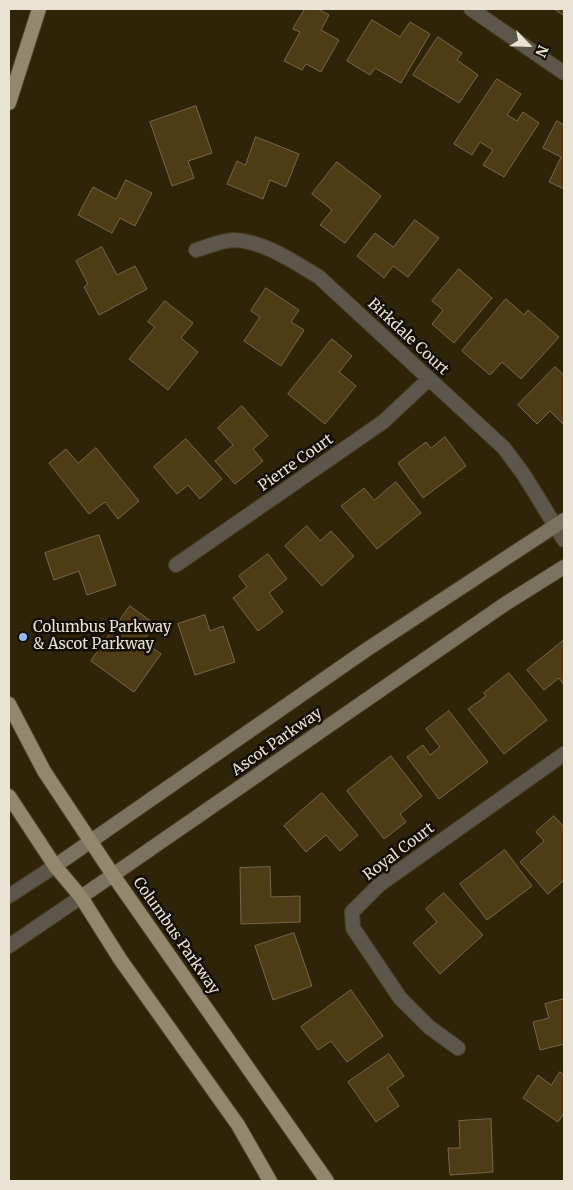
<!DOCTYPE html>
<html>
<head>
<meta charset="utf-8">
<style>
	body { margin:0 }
	#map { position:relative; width:573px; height:1190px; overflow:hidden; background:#302408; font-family:Merriweather,serif }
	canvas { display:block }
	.frame { position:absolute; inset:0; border:10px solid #eae2d2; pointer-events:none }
	.north { position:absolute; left:503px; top:20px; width:50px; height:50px; -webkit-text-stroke:4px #130e04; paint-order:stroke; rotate:114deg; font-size:14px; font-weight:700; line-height:20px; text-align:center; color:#eae2d2 }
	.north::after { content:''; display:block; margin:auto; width:18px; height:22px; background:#eae2d2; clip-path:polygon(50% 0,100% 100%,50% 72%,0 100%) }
</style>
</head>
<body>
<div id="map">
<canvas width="573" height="1190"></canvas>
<div class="frame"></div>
<div class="north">N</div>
</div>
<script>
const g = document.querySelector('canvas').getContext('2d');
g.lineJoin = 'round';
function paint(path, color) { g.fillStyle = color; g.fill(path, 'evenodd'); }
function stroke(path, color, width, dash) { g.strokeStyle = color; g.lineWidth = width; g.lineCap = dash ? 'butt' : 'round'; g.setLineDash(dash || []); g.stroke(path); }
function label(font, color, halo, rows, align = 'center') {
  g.font = font + ' Merriweather,serif'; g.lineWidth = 5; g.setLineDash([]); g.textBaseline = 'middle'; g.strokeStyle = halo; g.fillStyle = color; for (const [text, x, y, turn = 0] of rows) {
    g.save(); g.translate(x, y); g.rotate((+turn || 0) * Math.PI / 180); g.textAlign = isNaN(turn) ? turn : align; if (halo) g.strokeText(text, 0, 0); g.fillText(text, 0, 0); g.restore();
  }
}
const building = new Path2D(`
	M 305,9 L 318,9 L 329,15 L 321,30 L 339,40 L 321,72 L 306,64 L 302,70 L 284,61 L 300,32 L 293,29 Z
	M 554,9 L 564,9 L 564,15 Z
	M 372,20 L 400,37 L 410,22 L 430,34 L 401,83 L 375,68 L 370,75 L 347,61 Z
	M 438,37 L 462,53 L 457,60 L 478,75 L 459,103 L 413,75 Z
	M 497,79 L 521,94 L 507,115 L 517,121 L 523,112 L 539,123 L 504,177 L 483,165 L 493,150 L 480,142 L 472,155 L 454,144 Z
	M 196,106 L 212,153 L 188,161 L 194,178 L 172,186 L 150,122 Z
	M 557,121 L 564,125 L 564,189 L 549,182 L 561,157 L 543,148 Z
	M 256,137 L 299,154 L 286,187 L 270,180 L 263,199 L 227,184 L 237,161 L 245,165 Z
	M 337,162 L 381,196 L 345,243 L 320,225 L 332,210 L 312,194 Z
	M 126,180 L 152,193 L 135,226 L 120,218 L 112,233 L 78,215 L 93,187 L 116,199 Z
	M 415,220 L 439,238 L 408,277 L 393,266 L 384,278 L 357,256 L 375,233 L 393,247 Z
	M 102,247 L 117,275 L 135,266 L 147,289 L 99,315 L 84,287 L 88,284 L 76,261 Z
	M 459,269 L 492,298 L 454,343 L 432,324 L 443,310 L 432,301 Z
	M 266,288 L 299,310 L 291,322 L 304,330 L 281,366 L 244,341 L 260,317 L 251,311 Z
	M 506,299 L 524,315 L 528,310 L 559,337 L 521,379 L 502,362 L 490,375 L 462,351 Z
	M 165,301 L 193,323 L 181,338 L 198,352 L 168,390 L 129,359 L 155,327 L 148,322 Z
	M 332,339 L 352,356 L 339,372 L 356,386 L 325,424 L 288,394 Z
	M 555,367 L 564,375 L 564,425 L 550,411 L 537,424 L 518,405 Z
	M 242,406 L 268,436 L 253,449 L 263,461 L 235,484 L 215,461 L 233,445 L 218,428 Z
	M 445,437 L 466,466 L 423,498 L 398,463 L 426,442 L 431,448 Z
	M 186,439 L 222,479 L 200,499 L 188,485 L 177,494 L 154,467 Z
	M 96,448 L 139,501 L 118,519 L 105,502 L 89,514 L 49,463 L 66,449 L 78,463 Z
	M 396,482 L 421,513 L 377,549 L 341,506 L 364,488 L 374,500 Z
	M 307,526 L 320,541 L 331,531 L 354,556 L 322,586 L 285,546 Z
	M 99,535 L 116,585 L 87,595 L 79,571 L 54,580 L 45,553 Z
	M 268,554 L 287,579 L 269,593 L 283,612 L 258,631 L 233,598 L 247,587 L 239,576 Z
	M 130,606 L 155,624 L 143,641 L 161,654 L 134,692 L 91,661 Z
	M 205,615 L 210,631 L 223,626 L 235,662 L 195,675 L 178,624 Z
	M 564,640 L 564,685 L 559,678 L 544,690 L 527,670 Z
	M 509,673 L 547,720 L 504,754 L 468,709 L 486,696 L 484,693 Z
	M 449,711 L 488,762 L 439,799 L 407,757 L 423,745 L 430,755 L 440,747 L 426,729 Z
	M 391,756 L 422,796 L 400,814 L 406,822 L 384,839 L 347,791 Z
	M 322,793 L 358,835 L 340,851 L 326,835 L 306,852 L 284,826 Z
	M 554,816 L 564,827 L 564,880 L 548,894 L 520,862 L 544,841 L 536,832 Z
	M 505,850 L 532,886 L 487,920 L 460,884 Z
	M 270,867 L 271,897 L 300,896 L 300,922 L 241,924 L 240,868 Z
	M 444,893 L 483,935 L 440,974 L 413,943 L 437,922 L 426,909 Z
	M 294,933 L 312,986 L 273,1000 L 255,946 Z
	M 351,990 L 383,1036 L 347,1062 L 331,1041 L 318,1050 L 301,1027 Z
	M 564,999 L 564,1044 L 540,1050 L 533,1022 L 549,1018 L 545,1004 Z
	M 389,1054 L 404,1076 L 387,1088 L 399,1106 L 376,1122 L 348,1082 Z
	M 560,1072 L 564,1075 L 564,1113 L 558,1122 L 523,1098 L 538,1075 L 551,1085 Z
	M 491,1119 L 493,1172 L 450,1175 L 448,1148 L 460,1148 L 459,1121 Z`);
const minor = new Path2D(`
	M 471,9 L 564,73
	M 196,250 C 207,247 222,240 234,240 C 264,241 294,262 319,277 L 504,448 L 524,475 L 564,540
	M 176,565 L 383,422 L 429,379
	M 458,1048 L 429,1027 L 400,998 L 353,928 L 352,912 L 379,885 L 564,754`);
const tertiary = new Path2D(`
	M 9,896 L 55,866
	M 9,946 L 81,897`);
const secondary = new Path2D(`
	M 55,866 L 366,650 L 564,520
	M 81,897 L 505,604 L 564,567`);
const primary = new Path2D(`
	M 9,103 L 39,9
	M 9,704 L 44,771 L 113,875 L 327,1181
	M 9,796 L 55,866 L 81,897 L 120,959 L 238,1125 L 270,1181`);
const markers = [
	[23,637,5,"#94b7fd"]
];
const streetNames = [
	["Birkdale Court",408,337,43],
	["Pierre Court",296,463,-35],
	["Ascot Parkway",277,742,-35],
	["Royal Court",399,852,-37],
	["Columbus Parkway",176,936,55]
];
const poiNames = [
	["Columbus Parkway",33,628],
	["& Ascot Parkway",33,645]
];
paint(building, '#4e3c14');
stroke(building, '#76684c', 1);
stroke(minor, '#4a3f24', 16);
stroke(tertiary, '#4a3f24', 16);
stroke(secondary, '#4a3f24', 16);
stroke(primary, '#4a3f24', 16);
stroke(minor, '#5d574b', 14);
stroke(tertiary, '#5d574b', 14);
stroke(secondary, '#7b725f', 14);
stroke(primary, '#93876e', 14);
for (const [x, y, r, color] of markers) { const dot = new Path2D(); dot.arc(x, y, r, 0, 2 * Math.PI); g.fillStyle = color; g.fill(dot); stroke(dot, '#130e04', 2); }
label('15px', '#eae2d2', '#130e04', streetNames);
label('15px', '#eae2d2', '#130e04', poiNames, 'left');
</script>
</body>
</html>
